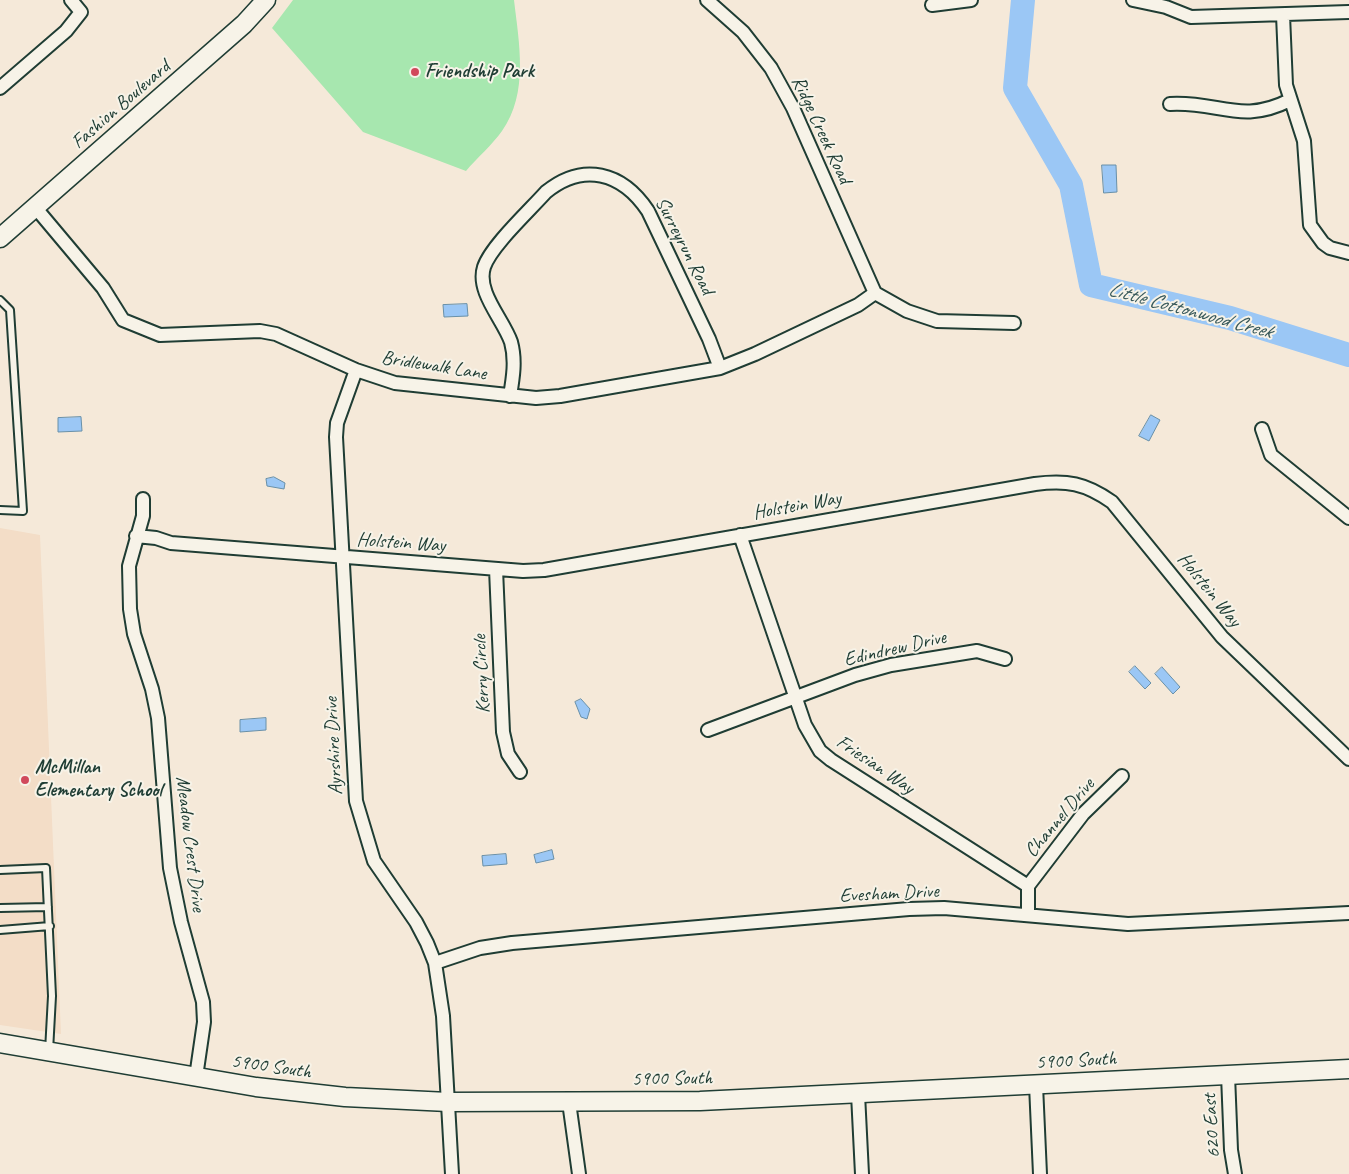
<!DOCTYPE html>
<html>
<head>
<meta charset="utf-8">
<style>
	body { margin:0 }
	canvas { display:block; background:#f5e9d9 }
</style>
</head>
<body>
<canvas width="1349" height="1174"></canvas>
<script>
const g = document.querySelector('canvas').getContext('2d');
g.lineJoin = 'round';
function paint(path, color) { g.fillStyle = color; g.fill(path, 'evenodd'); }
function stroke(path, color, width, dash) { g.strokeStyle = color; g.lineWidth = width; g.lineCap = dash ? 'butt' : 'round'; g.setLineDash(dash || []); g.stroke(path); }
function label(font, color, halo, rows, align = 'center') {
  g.font = font + ' Caveat,sans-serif'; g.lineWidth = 4; g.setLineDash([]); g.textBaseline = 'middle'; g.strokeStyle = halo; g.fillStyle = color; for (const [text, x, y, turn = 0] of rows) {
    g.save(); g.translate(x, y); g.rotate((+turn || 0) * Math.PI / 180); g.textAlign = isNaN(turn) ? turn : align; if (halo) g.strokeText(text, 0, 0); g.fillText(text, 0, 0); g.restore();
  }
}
const built = new Path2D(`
	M 0,528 L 40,535 L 61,1034 L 0,1025 Z`);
const green = new Path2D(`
	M 293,0 L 514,0 C 519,43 529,93 502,131 C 492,145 477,158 466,171 L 363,132 L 272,28 Z`);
const water = new Path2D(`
	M 1102,165 L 1116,165 L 1117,192 L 1104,193 Z
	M 467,304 L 468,316 L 444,317 L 443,305 Z
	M 1151,415 L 1160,420 L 1149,441 L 1139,436 Z
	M 81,417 L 82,431 L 58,432 L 58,418 Z
	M 274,477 L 285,483 L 284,489 L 267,486 L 266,479 Z
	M 1135,666 L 1151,683 L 1145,689 L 1129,672 Z
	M 1162,667 L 1180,687 L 1173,694 L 1155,674 Z
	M 581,699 L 590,709 L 587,719 L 581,717 L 575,702 Z
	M 266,718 L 266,730 L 240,732 L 240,720 Z
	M 552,850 L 554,859 L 536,863 L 534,855 Z
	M 506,854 L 507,864 L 483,866 L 482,856 Z`);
const river = new Path2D(`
	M 1023,0 L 1015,88 L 1071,185 L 1091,285 L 1230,318 L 1349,355`);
const lane = new Path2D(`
	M 0,300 L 10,310 L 23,511 L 0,510
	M 0,870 L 46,868 L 52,996 L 49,1051
	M 0,908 L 48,907
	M 0,930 L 50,926`);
const street = new Path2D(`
	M 707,0 L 743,32 L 771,68 L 793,108 L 875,293
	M 1133,0 L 1166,7 L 1191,17 L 1349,12
	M 932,5 L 971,0
	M 1283,15 L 1286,85 L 1304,141 L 1310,225 L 1323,243 L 1330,248 L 1349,253
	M 0,88 L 66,31 L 81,12 L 71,0
	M 1170,104 C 1219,101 1241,125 1290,100
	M 35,207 L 103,288 L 123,320 L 160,335 L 260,331 L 276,334 L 356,370 L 395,383 L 536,398 L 560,396 L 720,368 L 755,354 L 858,305 L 875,293
	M 875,293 L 907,311 L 937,321 L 1014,323
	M 356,370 L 337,423 L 336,437 L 356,801 L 374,861 L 416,922 L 427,943 L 435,963 L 443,1016 L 452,1174
	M 510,396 C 513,378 516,360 511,342 C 503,319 476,292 484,267 C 491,246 530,210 546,192 C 583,162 622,172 648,211 L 709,339 L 720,368
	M 1262,429 L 1271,455 L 1349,518
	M 143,499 L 143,516 L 129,566 L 130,609 L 134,634 L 152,689 L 158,718 L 170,868 L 181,922 L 203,1002 L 204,1022 L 196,1077
	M 740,535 L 805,725 L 820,751 L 831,760 L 1028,886 L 1028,915
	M 136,536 L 156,538 L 171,543 L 523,571 L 544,570 L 1035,484 C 1067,480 1085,483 1112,502 L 1222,637 L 1349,759
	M 496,569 L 503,732 L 508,754 L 520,772
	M 708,730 L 855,675 L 891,665 L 977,651 L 1005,659
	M 1028,886 L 1083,814 L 1122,776
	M 435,963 L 480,948 L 512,943 L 909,909 L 944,908 L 1128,924 L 1349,913
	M 1228,1075 L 1231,1150 L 1235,1174
	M 1036,1085 L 1040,1174
	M 858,1094 L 862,1174
	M 569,1102 L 579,1174`);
const secondary = new Path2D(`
	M 0,238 L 244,24 L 266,0
	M 0,1043 L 256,1087 L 345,1097 L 448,1102 L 700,1101 L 1349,1069`);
const markers = [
	[415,72,5,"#d1495b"],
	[25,780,5,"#d1495b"]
];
const poiNames = [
	["Friendship Park",425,72],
	["McMillan",35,768],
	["Elementary School",35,791]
];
const streetNames = [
	["Fashion Boulevard",121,105,-41],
	["Ridge Creek Road",821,130,65],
	["Surreyrun Road",684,246,63],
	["Bridlewalk Lane",434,366,9],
	["Holstein Way",797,506,-10],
	["Holstein Way",401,543,4],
	["Holstein Way",1209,590,51],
	["Edindrew Drive",895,649,-13],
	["Kerry Circle",482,674,-93],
	["Ayrshire Drive",334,746,-93],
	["Friesian Way",875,765,34],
	["Channel Drive",1060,818,-50],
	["Meadow Crest Drive",190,844,83],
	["Evesham Drive",889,894,-3],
	["5900 South",1076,1061,-3],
	["5900 South",271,1067,8],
	["5900 South",672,1079,-1],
	["620 East",1212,1126,-94]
];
const waterNames = [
	["Little Cottonwood Creek",1190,311,15]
];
paint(built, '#f3ddc7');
paint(green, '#a7e7af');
paint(water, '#9bc7f5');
stroke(water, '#6990a8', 1);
stroke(river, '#9bc7f5', 24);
stroke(lane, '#1f3d34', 10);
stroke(street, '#1f3d34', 16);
stroke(secondary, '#1f3d34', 21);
stroke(lane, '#f7f3e8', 6);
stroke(street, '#f7f3e8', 12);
stroke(secondary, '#f7f3e8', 18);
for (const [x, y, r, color] of markers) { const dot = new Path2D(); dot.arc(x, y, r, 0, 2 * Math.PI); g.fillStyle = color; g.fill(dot); stroke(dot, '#f7f3e8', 2); }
label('bold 20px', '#1f3d34', '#f7f3e8', poiNames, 'left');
label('20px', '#1f3d34', '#f7f3e8', streetNames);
label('italic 21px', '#38595b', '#f7f3e8', waterNames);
</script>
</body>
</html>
